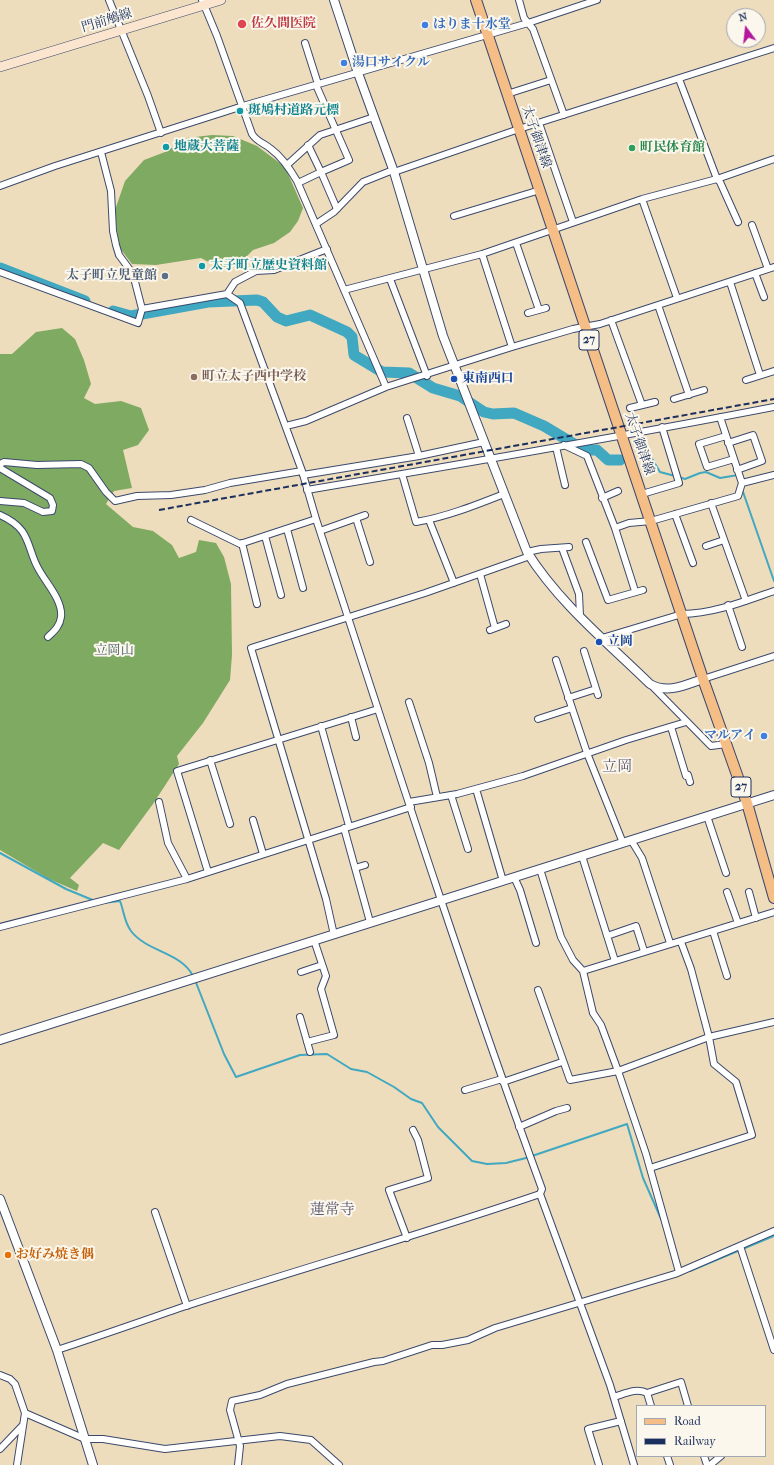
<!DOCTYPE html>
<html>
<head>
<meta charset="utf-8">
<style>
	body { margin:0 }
	#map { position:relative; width:774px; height:1465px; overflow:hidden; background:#eeddbc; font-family:"IM FELL French Canon",serif }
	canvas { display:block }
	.legend { position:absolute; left:636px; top:1405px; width:130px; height:52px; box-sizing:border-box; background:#fbf7ec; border:1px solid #a1a7b3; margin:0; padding:5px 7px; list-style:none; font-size:12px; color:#1b2f5e }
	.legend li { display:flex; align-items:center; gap:8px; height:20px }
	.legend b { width:20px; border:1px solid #a1a7b3 }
	.north { position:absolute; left:726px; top:8px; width:40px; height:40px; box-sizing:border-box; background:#fbf7ec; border:1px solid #a1a7b3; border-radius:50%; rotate:345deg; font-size:11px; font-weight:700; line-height:16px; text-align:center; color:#1b2f5e }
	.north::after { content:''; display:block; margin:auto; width:14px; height:18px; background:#b5179e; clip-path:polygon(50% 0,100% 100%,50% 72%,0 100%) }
</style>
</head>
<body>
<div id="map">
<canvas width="774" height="1465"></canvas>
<ul class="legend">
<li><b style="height:5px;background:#f6be87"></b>Road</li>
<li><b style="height:5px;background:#1b2f5e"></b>Railway</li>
</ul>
<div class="north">N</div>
</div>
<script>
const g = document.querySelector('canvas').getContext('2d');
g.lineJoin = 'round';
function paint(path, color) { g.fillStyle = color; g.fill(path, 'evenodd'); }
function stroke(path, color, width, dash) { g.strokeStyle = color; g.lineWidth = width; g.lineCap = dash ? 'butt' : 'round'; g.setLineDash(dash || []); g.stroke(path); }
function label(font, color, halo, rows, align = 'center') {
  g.font = font + ' "IM FELL French Canon","Noto Serif JP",serif'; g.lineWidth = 4; g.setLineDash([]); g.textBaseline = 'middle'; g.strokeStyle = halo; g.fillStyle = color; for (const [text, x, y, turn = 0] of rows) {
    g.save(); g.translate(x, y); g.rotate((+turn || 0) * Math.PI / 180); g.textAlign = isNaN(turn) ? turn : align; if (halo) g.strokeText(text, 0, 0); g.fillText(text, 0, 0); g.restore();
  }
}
const forest = new Path2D(`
	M 212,135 L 233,136 L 257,146 L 285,167 L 303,208 L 298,221 L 290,232 L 274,243 L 253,250 L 238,265 L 220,268 L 201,258 L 156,265 L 132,264 L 119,247 L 117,231 L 115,210 L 125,181 L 144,160 L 165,152 L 187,138 Z
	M 62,328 L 75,339 L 84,360 L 91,384 L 84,398 L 95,404 L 121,401 L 141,408 L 149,430 L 138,445 L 123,450 L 132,488 L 114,491 L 106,504 L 133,527 L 153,531 L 172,545 L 179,558 L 196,552 L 199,540 L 216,543 L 224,557 L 231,584 L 232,655 L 230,680 L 203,723 L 177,756 L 179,764 L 153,804 L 119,850 L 103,843 L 70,878 L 79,885 L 77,891 L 49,879 L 0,850 L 0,354 L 12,354 L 36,332 Z`);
const stream = new Path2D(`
	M 639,458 L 651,457 L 660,472 L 675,476
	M 679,477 L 685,479 L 700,473 L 706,472 L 720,478 L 738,475
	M 742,489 L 774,581
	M 0,853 L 66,889 L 95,901
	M 103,903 L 120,901 C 124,911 124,922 131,931 C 147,952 181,952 193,976
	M 195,980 L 224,1054 L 236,1077 L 300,1055 L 327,1054 L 351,1069 L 367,1072 L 394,1087 L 411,1099 L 422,1103 L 438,1127 L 472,1161 L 487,1164 L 506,1163 L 526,1158 L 627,1124 L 643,1178 L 662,1221
	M 690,1271 L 774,1236`);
const river = new Path2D(`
	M 0,268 L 85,301
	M 113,311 L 131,316 L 208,302 L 257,300 L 263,302 L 277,317 L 286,321 L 310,315 L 347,332 L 352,337 L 354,355 L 382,372 L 409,373 L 433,388 L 460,396 L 484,412 L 493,414 L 514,413 L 544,426 L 584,450 L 597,450 L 608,460 L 620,460`);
const minor = new Path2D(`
	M 109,0 L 148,96 L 161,133
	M 202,0 L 217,36 L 252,134 C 257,142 264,143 271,149 C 282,157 290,169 297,181 L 386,387
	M 519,0 L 524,18 L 533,29 L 564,115
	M 305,43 L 318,84
	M 679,79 L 717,179 L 720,182 L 738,222
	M 316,85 L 349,160 L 321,172 L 337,209
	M 507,94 L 551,80
	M 539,123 L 573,222
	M 287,165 L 320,135 L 374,117
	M 394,172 L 519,129 L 774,48
	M 298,183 L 321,172 L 308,145
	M 0,186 L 55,166 L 243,106 L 528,23 L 597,0
	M 642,199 L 677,298
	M 454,216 L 540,190
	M 316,224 L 334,212 L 363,182 L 393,170
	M 752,225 L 768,269
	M 516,243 L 539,310
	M 482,254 L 512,347
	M 0,272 L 138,323 L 142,309 L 133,274 L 119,255 L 116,245 L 113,231 L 111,191 L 101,152
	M 755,273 L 764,297
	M 390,279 L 427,376
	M 730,282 L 760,375
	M 344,290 L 482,254 L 642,199 L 717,179 L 774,159
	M 227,294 L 235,282 L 256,271 L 274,270 L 327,249
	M 658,305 L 689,395
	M 142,309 L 227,294 L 240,303 L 302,471 L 316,519 C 389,743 461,968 542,1189 L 540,1194 L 610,1385 L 634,1465
	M 528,313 L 546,308
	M 611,320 L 642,405
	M 746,380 L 774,371
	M 674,399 L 704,390
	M 630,408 L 655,402
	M 407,418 L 419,456
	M 286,426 L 306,421 L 386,387 L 512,347 L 573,329 L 600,324 L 774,267
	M 726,436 L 699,444 L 707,467 L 734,459
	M 728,443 L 753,435 L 762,461 L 737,470
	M 564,445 L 587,456 L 615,528 L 635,591
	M 556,447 L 565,485
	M 402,474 L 416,522 C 446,517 476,505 504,494
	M 303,475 L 419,456 L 484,442
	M 742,483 L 774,475
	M 307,490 C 463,464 619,437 774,407
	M 642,494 L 679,483 L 662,427
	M 602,498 L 618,491
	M 0,501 L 24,503 L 43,512 L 52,511 L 53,505 L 50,498 L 0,468 L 0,464 L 4,462 L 37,465 L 81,464 L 89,468 L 106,492 L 115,501 L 137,496 L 171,495 L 205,490 L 230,483 L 302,471
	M 711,503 L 746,601
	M 675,514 L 693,563
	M 0,515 C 9,519 16,523 22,531 C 30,542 31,556 38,568 C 45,582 63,600 61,617 C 60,626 54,631 48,637
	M 356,518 L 370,562
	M 191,520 L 240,544 L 316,519
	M 429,520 L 454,583
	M 615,528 L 629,523 L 651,521 L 738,496 L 742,483 L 720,417
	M 287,529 L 303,588
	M 320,531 L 365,515
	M 265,536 L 281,595
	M 586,542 L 608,600 L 643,590
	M 242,543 L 257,604
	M 706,546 L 724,540
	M 562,548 L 579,594 L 580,616
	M 527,552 L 541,549 L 569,547
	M 480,574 L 495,628
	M 728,605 L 742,647
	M 490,630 L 506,624
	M 602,638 L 682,614 C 713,614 745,601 774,591
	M 584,651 L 598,695
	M 556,660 L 587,753 L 623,843
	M 703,679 L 774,656
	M 651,685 L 711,746 L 726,744
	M 568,698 L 596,689
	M 409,702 L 429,763 L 437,797
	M 351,717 L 356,737
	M 538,719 L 572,708
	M 321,726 L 349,826
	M 671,727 L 686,776 L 688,775 L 690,782
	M 210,760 L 230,824
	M 476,789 L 503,881
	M 451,795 L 468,849
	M 159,802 L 168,843 L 187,879
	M 409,802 L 457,794 L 523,776 L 626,740 L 686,722
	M 707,816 L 726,873
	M 253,820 L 263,854
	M 344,828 L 370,922
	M 631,840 L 642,858 L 670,943
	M 582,856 L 615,961
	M 355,868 L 365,865
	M 540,869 L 561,937 L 573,960 L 583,971 L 593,1013 L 601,1025 L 618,1071 L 646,1154 L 679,1272
	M 208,872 L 177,771 L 378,709
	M 514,877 L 520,890 L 536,943
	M 727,892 L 738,923
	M 749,892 L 756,918
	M 0,927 L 187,879 L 411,807
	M 713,931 L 727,976
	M 334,935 L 326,899 L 251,648 L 425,593 L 530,556
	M 607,936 L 636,926 L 644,951
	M 583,971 L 774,912
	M 301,972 L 322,965
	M 538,990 L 570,1080 L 618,1071 L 709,1037 L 774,1022
	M 300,1017 L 310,1052
	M 307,1042 L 334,1035 L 321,989 L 326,976 L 314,940
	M 503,1082 L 562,1062
	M 465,1090 L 502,1079
	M 519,1127 L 556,1111 L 567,1108
	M 650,1168 L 752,1135 L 736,1082 L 714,1064 L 709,1037 L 691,969 L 681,942
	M 155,1212 L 187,1306
	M 407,1238 L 389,1190 L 428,1178 L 418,1140 L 413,1130
	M 740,1246 L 774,1350
	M 57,1350 C 100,1336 142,1321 186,1306 C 303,1268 423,1234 540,1194
	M 0,1375 L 10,1379 L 15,1384 L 25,1413 L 17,1465
	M 647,1393 L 651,1406
	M 614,1397 C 624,1394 637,1387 647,1393 L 681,1382 L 688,1406
	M 25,1413 L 85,1439 L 103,1439 L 165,1449 L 280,1436 L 311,1440 L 339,1465
	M 0,1449 L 23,1425
	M 667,1456 L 670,1465
	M 704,1456 L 707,1465
	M 238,1465 L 240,1446 L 230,1410 L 232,1401 L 260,1395 L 287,1384 L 374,1362 L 383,1361 L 432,1345 L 442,1345 L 468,1340 L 495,1328 L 675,1274 L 774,1231
	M 599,1465 L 588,1429 L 621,1421
	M 710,1465 L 721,1456`);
const tertiary = new Path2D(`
	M 334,0 L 358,73 L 394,172 L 443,336 L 527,552 C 559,603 607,642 650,684 C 668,694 685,685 703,679
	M 0,1040 L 774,795
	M 0,1199 L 57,1350 L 93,1465`);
const secondary = new Path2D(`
	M 0,67 L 221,0`);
const primary = new Path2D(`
	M 476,0 L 703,679 L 747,803 L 774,898`);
const rail = new Path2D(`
	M 159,510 L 774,399`);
const markers = [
	[242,24,5,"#e0444e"],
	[425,25,4,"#3f7fe0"],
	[344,63,4,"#3f7fe0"],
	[240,111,4,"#0f9aa8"],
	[166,147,4,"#0f9aa8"],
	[632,148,4,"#2e9e5b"],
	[202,266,4,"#0f9aa8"],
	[165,276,4,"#5c6f8a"],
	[194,377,4,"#8d6e63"],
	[454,379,4,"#1a4fb4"],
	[599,642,4,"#1a4fb4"],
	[764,736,4,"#3f7fe0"],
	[8,1255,4,"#e8710a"]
];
const shields = [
	[589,340,20],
	[741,787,20]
];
const shieldNames = [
	["27",589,340],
	["27",741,787]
];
const streetNames = [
	["門前鵤線",107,21,-17],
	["太子御津線",536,137,71],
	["太子御津線",639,444,71]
];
const healthNames = [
	["佐久間医院",251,24]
];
const shopNames = [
	["はりま十水堂",433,25],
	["湯口サイクル",352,63],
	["マルアイ",756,736,"right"]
];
const cultureNames = [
	["斑鳩村道路元標",248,111],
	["地蔵大菩薩",174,147],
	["太子町立歴史資料館",210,266]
];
const leisureNames = [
	["町民体育館",640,148]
];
const serviceNames = [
	["太子町立児童館",157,276]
];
const educationNames = [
	["町立太子西中学校",202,377]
];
const transitNames = [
	["東南西口",462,379],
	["立岡",607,642]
];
const parkNames = [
	["立岡山",114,651]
];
const foodNames = [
	["お好み焼き偶",16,1255]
];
const quarterNames = [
	["立岡",617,767],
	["蓮常寺",332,1210]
];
paint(forest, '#7faa62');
stroke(stream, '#40a8c1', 2);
stroke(river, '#40a8c1', 11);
stroke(minor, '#3b496c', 8);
stroke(tertiary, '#3b496c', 10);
stroke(secondary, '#3b496c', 10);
stroke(primary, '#3b496c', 12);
stroke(minor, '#fff', 6);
stroke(tertiary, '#fff', 8);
stroke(secondary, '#fbe5cf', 9);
stroke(primary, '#f6be87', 10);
stroke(rail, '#1b2f5e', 2, [6, 3]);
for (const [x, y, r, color] of markers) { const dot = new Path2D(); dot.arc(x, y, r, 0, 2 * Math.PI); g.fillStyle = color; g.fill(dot); stroke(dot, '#fbf7ec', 1.5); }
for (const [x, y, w] of shields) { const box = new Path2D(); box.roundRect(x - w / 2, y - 10, w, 20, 3); g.fillStyle = '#fbf7ec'; g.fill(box); stroke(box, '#1b2f5e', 1); }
label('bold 12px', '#1b2f5e', null, shieldNames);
label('13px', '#1b2f5e', '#fbf7ec', streetNames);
label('bold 13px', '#be3a42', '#fbf7ec', healthNames, 'left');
label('bold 13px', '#366cbe', '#fbf7ec', shopNames, 'left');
label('bold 13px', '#0d838f', '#fbf7ec', cultureNames, 'left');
label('bold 13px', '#27864d', '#fbf7ec', leisureNames, 'left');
label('bold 13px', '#4e5e75', '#fbf7ec', serviceNames, 'right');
label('bold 13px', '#785e54', '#fbf7ec', educationNames, 'left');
label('bold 13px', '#164399', '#fbf7ec', transitNames, 'left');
label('13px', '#435c63', '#fbf7ec', parkNames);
label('bold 13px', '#c56008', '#fbf7ec', foodNames, 'left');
label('15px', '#5f5a74', '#fbf7ec', quarterNames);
</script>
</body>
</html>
